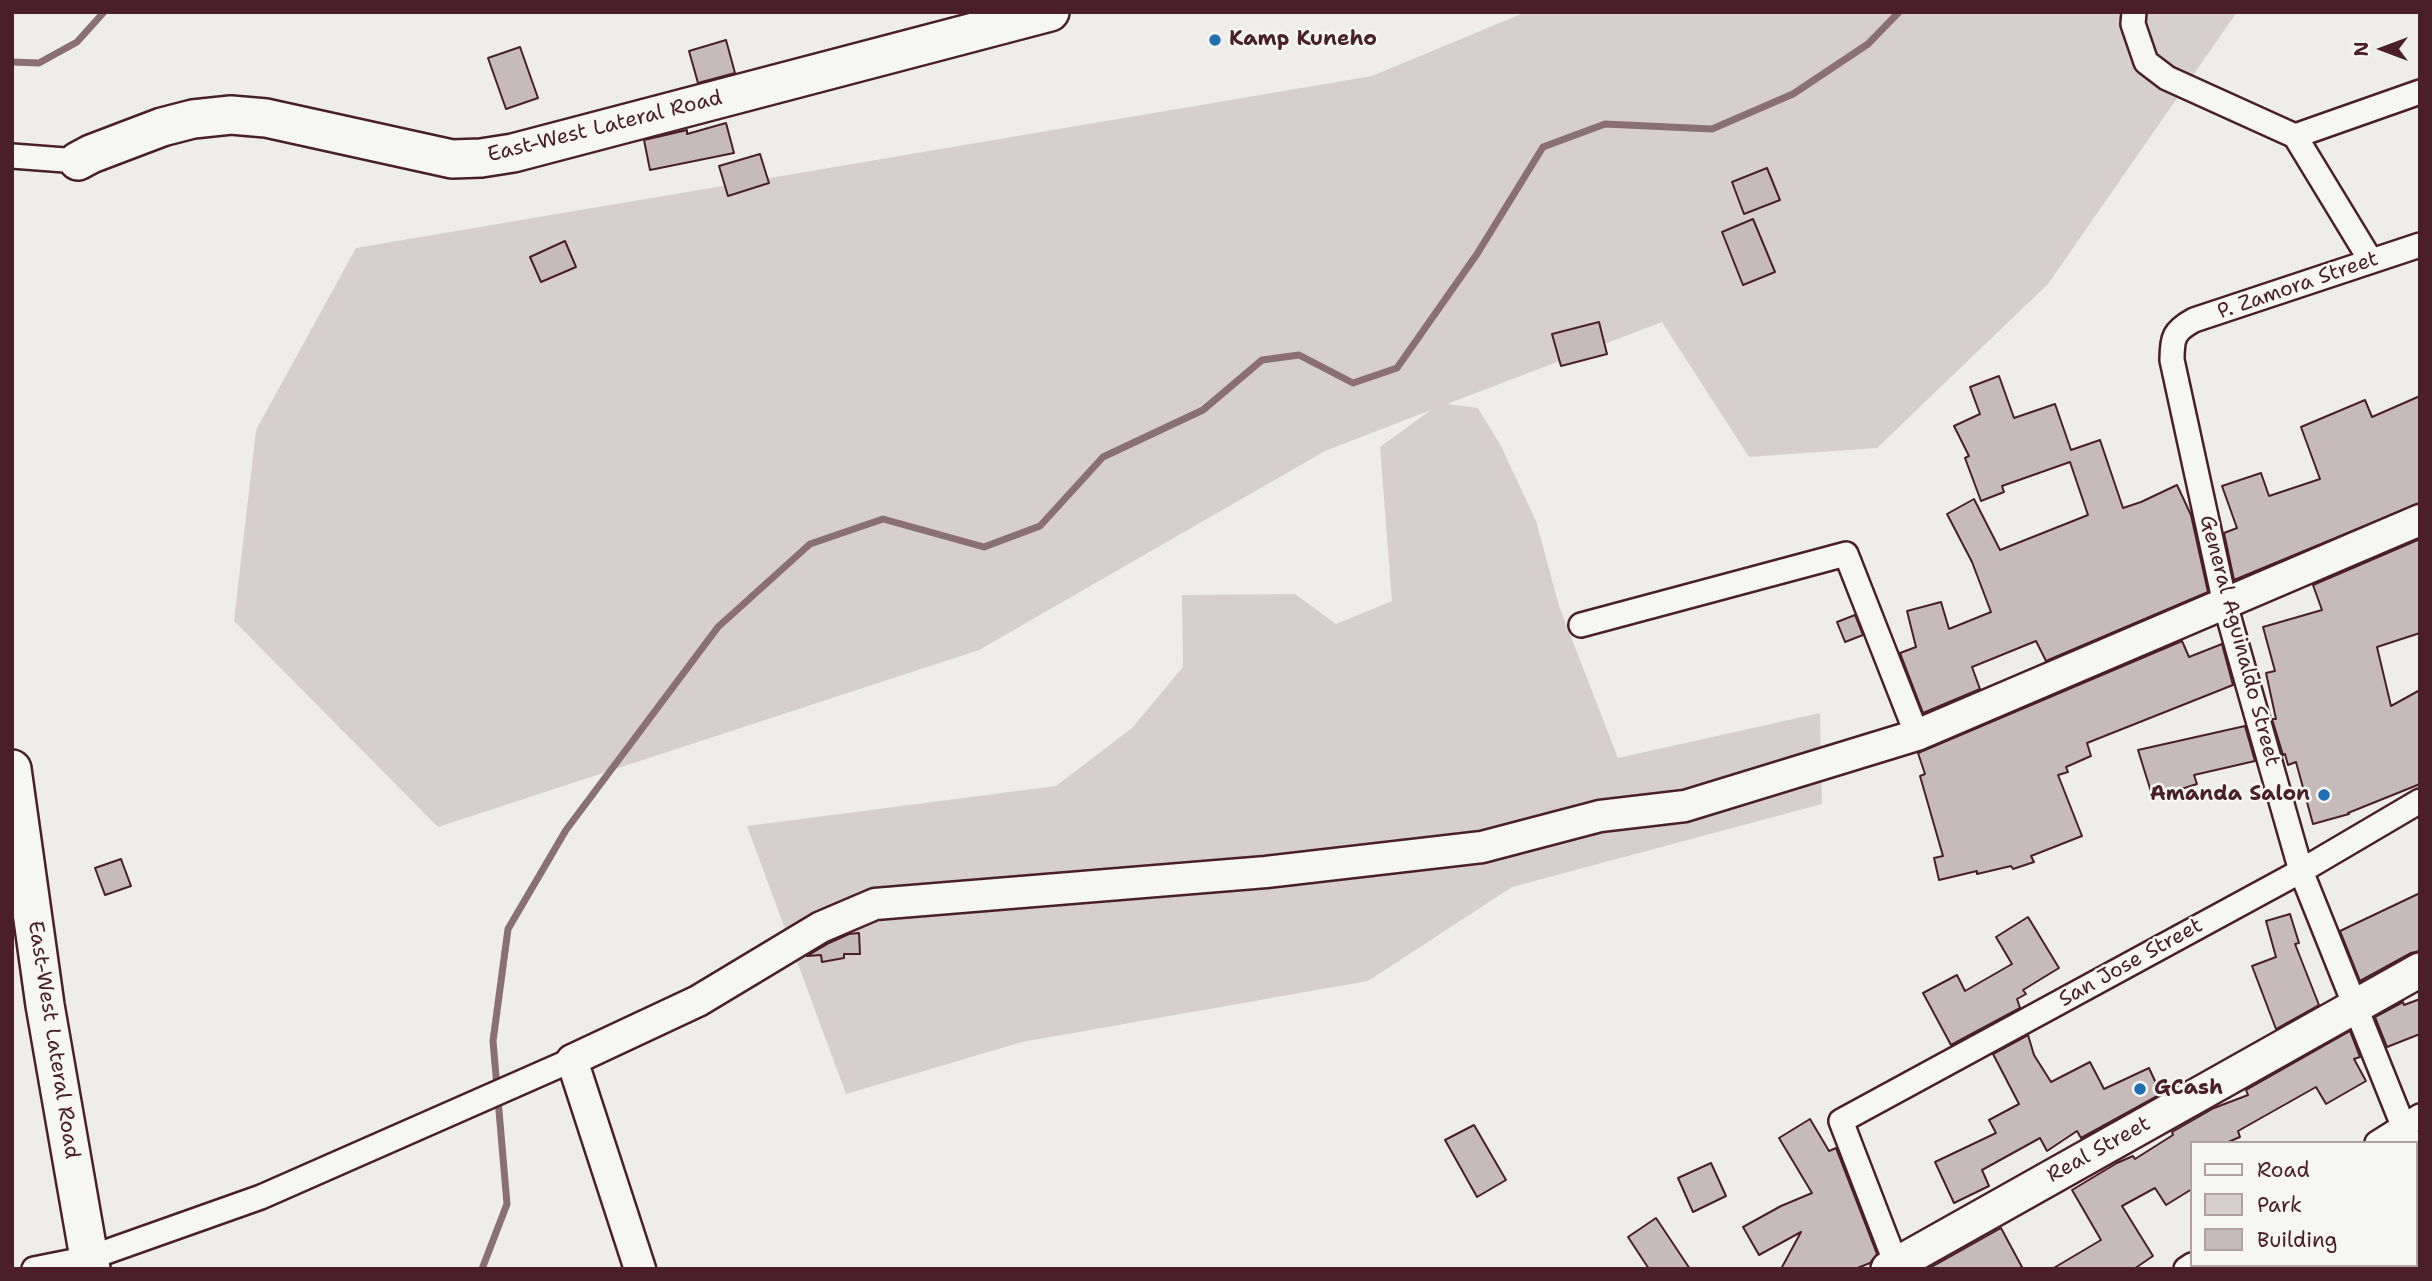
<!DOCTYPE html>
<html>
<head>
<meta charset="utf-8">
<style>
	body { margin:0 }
	#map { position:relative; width:2432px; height:1281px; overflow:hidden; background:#efedea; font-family:"Shantell Sans",sans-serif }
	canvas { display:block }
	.frame { position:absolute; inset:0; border:14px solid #4a1f2b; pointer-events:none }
	.legend { position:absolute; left:2190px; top:1141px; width:228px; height:126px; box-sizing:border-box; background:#f6f6f2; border:2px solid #b1a0a2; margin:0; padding:9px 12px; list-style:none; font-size:21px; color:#4a1f2b }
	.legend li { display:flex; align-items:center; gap:14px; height:35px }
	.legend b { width:35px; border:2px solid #b1a0a2 }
	.north { position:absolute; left:2348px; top:14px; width:70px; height:70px; -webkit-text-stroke:5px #f6f6f2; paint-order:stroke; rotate:270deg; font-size:19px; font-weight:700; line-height:28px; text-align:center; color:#4a1f2b }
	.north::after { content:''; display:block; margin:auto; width:24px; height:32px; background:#4a1f2b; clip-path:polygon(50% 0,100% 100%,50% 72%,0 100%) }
</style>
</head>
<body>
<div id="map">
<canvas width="2432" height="1281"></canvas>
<div class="frame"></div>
<ul class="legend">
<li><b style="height:9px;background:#f6f6f2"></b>Road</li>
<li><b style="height:19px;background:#d7cfce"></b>Park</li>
<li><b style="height:19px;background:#c6babb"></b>Building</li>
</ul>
<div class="north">N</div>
</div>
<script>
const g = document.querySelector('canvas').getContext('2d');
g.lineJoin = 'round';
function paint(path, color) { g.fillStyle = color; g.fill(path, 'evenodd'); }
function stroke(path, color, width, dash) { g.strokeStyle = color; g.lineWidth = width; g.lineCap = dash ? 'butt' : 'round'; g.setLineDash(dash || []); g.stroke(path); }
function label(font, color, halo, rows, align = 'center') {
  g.font = font + ' "Shantell Sans",sans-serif'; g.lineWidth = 5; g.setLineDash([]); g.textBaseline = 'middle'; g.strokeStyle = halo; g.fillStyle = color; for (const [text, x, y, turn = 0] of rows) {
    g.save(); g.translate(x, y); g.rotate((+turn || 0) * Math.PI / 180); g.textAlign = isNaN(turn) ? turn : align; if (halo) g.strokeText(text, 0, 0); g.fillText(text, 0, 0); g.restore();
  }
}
const green = new Path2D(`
	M 1526,12 L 2237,12 L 2048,284 L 1877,448 L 1749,457 L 1662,322 L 1447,404 L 1478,408 L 1501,446 L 1536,521 L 1559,606 L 1618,758 L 1820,713 L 1822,804 L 1512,887 L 1368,981 L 1022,1042 L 846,1094 L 747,826 L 1056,786 L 1132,728 L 1183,667 L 1182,595 L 1295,594 L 1336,624 L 1392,601 L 1380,447 L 1431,410 L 1325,451 L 979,650 L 438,827 L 234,621 L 256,430 L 356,248 L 1372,76 Z`);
const stream = new Path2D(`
	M 12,62 L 39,63 L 77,42 L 104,12
	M 482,1269 L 507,1204 L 493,1041 L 508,929 L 566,830 L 718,627 L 810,544 L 883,519 L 984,547 L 1040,526 L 1103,457 L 1203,410 L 1262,360 L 1299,355 L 1353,383 L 1397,368 L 1477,254 L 1543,147 L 1605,124 L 1712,129 L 1793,94 L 1868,44 L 1899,12`);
const building = new Path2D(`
	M 726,40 L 735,73 L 698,83 L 689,51 Z
	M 520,47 L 538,98 L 506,109 L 488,58 Z
	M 726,123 L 734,153 L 650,170 L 644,140 L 687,130 L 687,134 Z
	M 760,154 L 769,183 L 728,196 L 719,166 Z
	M 1767,168 L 1780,200 L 1744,214 L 1732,182 Z
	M 1753,219 L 1775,272 L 1743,285 L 1722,232 Z
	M 565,241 L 576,267 L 541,282 L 530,257 Z
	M 1599,322 L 1607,354 L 1561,366 L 1552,334 Z
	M 1999,376 L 2014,418 L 2055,404 L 2071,450 L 2100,440 L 2123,508 L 2141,502 L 2177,485 L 2191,515 L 2208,592 L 2046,661 L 2036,641 L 1972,667 L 1980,689 L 1923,713 L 1900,653 L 1916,647 L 1907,611 L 1941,602 L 1949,629 L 1991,612 L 1972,562 L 1947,514 L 1974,499 L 2000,550 L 2088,515 L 2070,462 L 2002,486 L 2004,492 L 1981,501 L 1965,458 L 1969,456 L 1954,426 L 1980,414 L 1970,387 Z
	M 2420,396 L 2420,503 L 2234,580 L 2224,533 L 2237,528 L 2222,486 L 2261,473 L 2269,496 L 2320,479 L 2301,427 L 2365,400 L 2372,417 Z
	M 2420,539 L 2420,633 L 2377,647 L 2391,706 L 2420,690 L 2420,784 L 2348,813 L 2349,814 L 2313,824 L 2296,762 L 2288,765 L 2285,754 L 2283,755 L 2272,719 L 2276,719 L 2266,673 L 2275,671 L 2263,627 L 2322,610 L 2313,585 Z
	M 1855,615 L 1863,635 L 1845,642 L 1837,622 Z
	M 2182,641 L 2189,657 L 2222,644 L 2233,685 L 2087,743 L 2091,756 L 2066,767 L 2068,772 L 2058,775 L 2082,836 L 2031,856 L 2034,862 L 2013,869 L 2011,866 L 1977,874 L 1977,871 L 1939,880 L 1934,858 L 1943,856 L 1920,776 L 1925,774 L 1918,753 Z
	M 2245,726 L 2255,761 L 2194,775 L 2197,784 L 2153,798 L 2138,750 Z
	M 121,859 L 131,886 L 105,895 L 95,868 Z
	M 2420,893 L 2420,951 L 2411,953 L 2360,981 L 2340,931 Z
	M 2290,914 L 2299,943 L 2295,944 L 2319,1005 L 2276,1029 L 2252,966 L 2276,957 L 2266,921 Z
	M 2028,917 L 2059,968 L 2023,990 L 2026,994 L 2017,999 L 2020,1008 L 1951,1045 L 1923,993 L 1957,975 L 1965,991 L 2012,964 L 1996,937 Z
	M 859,933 L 860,954 L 844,954 L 844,958 L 822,962 L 821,955 L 807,956 L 829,943 L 849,934 Z
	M 2420,999 L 2420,1034 L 2387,1047 L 2375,1017 L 2403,1002 L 2404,1005 Z
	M 2350,1031 L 2360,1057 L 2354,1059 L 2366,1081 L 2326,1104 L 2316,1087 L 2238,1131 L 2240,1137 L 2226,1143 L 2192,1143 L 2192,1189 L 2166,1205 L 2155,1188 L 2122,1206 L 2153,1256 L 2134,1269 L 2052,1269 L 2101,1240 L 2072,1190 L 2117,1163 L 2133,1156 L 2135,1159 L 2173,1135 L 2172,1132 L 2214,1108 L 2248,1095 L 2246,1090 Z
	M 2028,1035 L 2034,1055 L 2051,1082 L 2090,1062 L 2104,1089 L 2149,1068 L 2161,1094 L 2081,1138 L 2077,1131 L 2047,1151 L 2040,1138 L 1982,1170 L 1989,1186 L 1954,1203 L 1935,1162 L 1996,1133 L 1989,1120 L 2019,1104 L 1993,1054 Z
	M 1810,1119 L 1829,1151 L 1836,1148 L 1877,1254 L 1870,1263 L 1855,1269 L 1781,1269 L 1801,1232 L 1759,1255 L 1743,1227 L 1781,1206 L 1812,1193 L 1779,1138 Z
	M 1474,1125 L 1506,1180 L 1477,1197 L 1445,1140 Z
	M 1711,1163 L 1726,1196 L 1693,1212 L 1678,1178 Z
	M 1656,1218 L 1690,1269 L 1649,1269 L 1628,1237 Z
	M 2001,1228 L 2023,1269 L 1928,1269 Z`);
const minor = new Path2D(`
	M 2134,12 L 2133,24 L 2146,62 L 2167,78 L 2295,136 L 2371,261
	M 2295,136 L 2420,92
	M 12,156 L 78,161
	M 1581,625 L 1846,554 L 1917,735
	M 2377,1143 L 2420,1116
	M 2410,1143 L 2301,871 L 2225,604 L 2172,360 C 2172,337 2174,331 2194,320 L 2420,245
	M 2416,1159 L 2420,1168
	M 34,1269 L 89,1258 L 261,1197 L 572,1060
	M 1898,1269 L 1841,1121 L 2301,871 L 2420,801
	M 2186,1269 L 2192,1265`);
const tertiary = new Path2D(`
	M 640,1269 L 572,1060 L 698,1001 L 821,927 L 875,904 L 1266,872 L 1482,847 L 1600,816 L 1685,806 L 1917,735 L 2420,520`);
const secondary = new Path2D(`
	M 1888,1269 L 2420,970`);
const primary = new Path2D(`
	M 78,161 L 91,154 L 162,127 L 193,119 L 231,115 L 266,118 L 452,159 L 481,158 L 513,153 L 1050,12
	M 12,769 L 45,1005 L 91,1269`);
const markers = [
	[1215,40,7,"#1f6fb2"],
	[2324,795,7,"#1f6fb2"],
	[2140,1089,7,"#1f6fb2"]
];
const poiNames = [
	["Kamp Kuneho",1229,40],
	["Amanda Salon",2310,795,"right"],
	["GCash",2154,1089]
];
const streetNames = [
	["East-West Lateral Road",605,127,-14],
	["P. Zamora Street",2298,286,-19],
	["General Aguinaldo Street",2239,641,75],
	["San Jose Street",2131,963,-29],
	["East-West Lateral Road",53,1040,81],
	["Real Street",2099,1150,-29]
];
paint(green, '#d7cfce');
stroke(stream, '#8a6f74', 7);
paint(building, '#c6babb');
stroke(building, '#4a1f2b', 2);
stroke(minor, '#4a1f2b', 28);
stroke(tertiary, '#4a1f2b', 35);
stroke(secondary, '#4a1f2b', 38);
stroke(primary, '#4a1f2b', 42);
stroke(minor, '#f6f6f2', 23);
stroke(tertiary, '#f6f6f2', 30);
stroke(secondary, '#f6f6f2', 33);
stroke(primary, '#f6f6f2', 37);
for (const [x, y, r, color] of markers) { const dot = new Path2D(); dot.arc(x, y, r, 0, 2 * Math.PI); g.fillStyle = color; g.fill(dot); stroke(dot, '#f6f6f2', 2.5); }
label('bold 21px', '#4a1f2b', '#f6f6f2', poiNames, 'left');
label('21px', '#4a1f2b', '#f6f6f2', streetNames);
</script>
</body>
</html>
